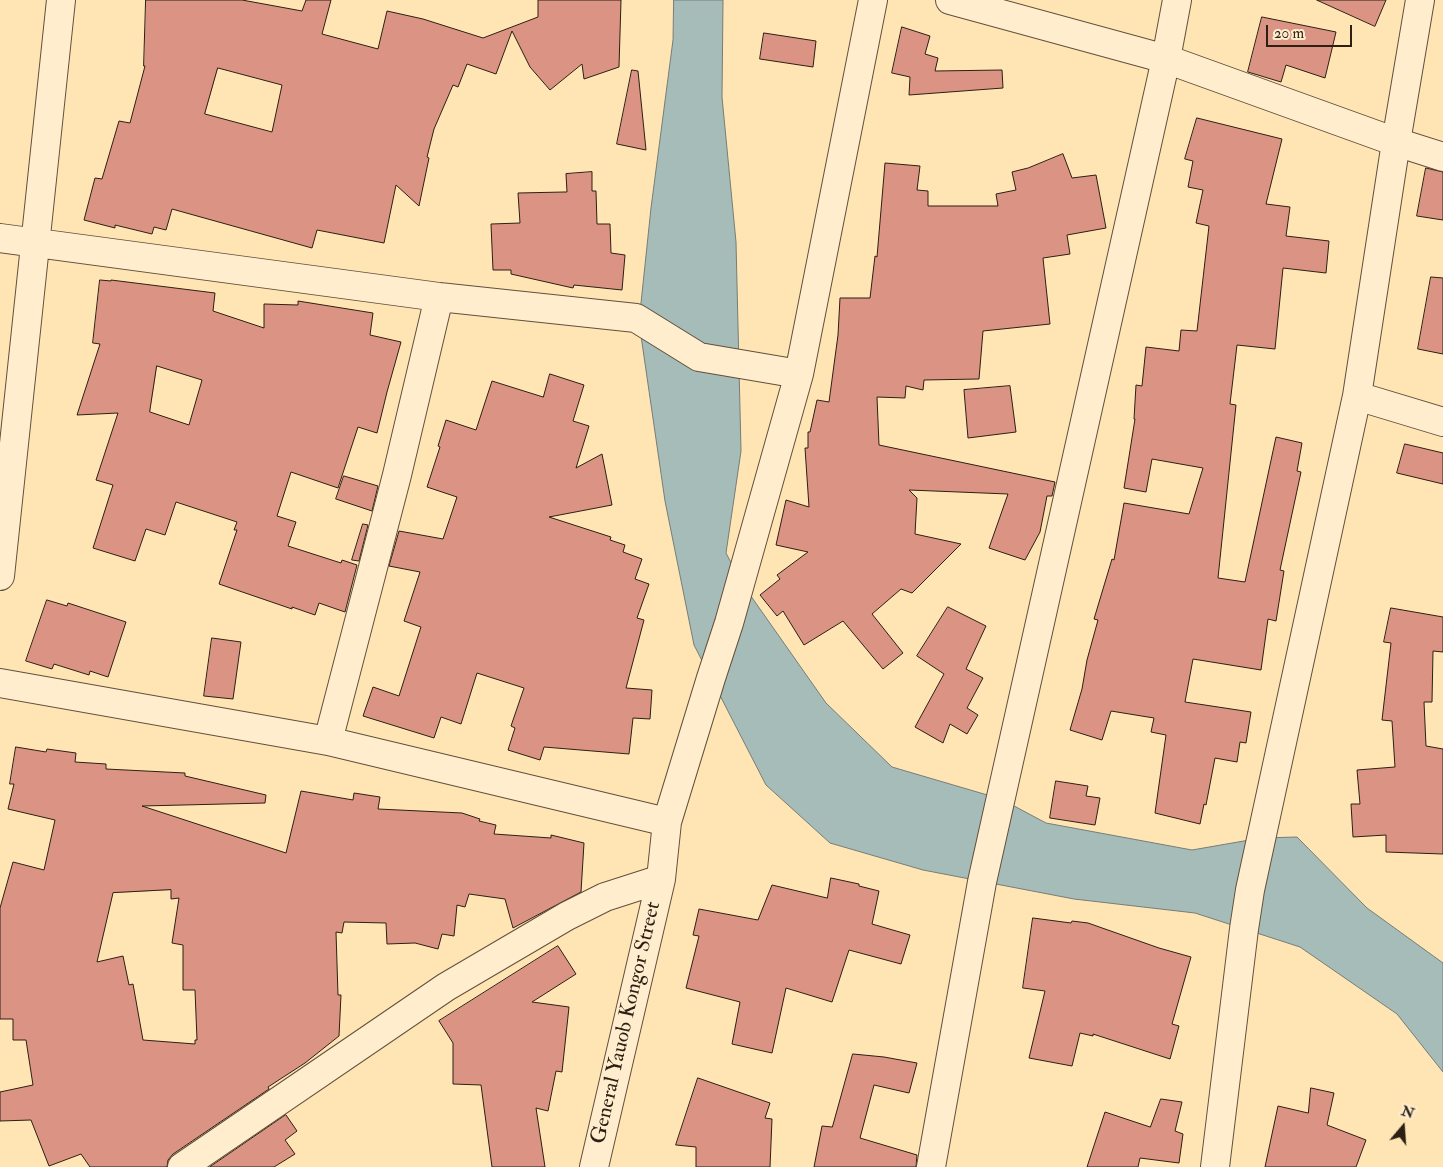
<!DOCTYPE html>
<html>
<head>
<meta charset="utf-8">
<style>
	body { margin:0 }
	#map { position:relative; width:1443px; height:1167px; overflow:hidden; background:#ffe4b4; font-family:"IM FELL Double Pica",serif }
	canvas { display:block }
	.north { position:absolute; left:1378px; top:1102px; width:50px; height:50px; -webkit-text-stroke:4px #ffedce; paint-order:stroke; rotate:18deg; font-size:14px; font-weight:700; line-height:20px; text-align:center; color:#2c1f14 }
	.north::after { content:''; display:block; margin:auto; width:18px; height:22px; background:#2c1f14; clip-path:polygon(50% 0,100% 100%,50% 72%,0 100%) }
	.scale { position:absolute; left:1266px; top:25px; width:86px; height:22px; box-sizing:border-box; border:2px solid #2c1f14; border-top:0; padding-left:6px; font-size:15px; line-height:18px; white-space:nowrap; color:#2c1f14; -webkit-text-stroke:4px #ffedce; paint-order:stroke }
</style>
</head>
<body>
<div id="map">
<canvas width="1443" height="1167"></canvas>
<div class="north">N</div>
<div class="scale">20 m</div>
</div>
<script>
const g = document.querySelector('canvas').getContext('2d');
g.lineJoin = 'round';
function paint(path, color) { g.fillStyle = color; g.fill(path, 'evenodd'); }
function stroke(path, color, width, dash) { g.strokeStyle = color; g.lineWidth = width; g.lineCap = dash ? 'butt' : 'round'; g.setLineDash(dash || []); g.stroke(path); }
function label(font, color, halo, rows, align = 'center') {
  g.font = font + ' "IM FELL Double Pica",serif'; g.lineWidth = 4.5; g.setLineDash([]); g.textBaseline = 'middle'; g.strokeStyle = halo; g.fillStyle = color; for (const [text, x, y, turn = 0] of rows) {
    g.save(); g.translate(x, y); g.rotate((+turn || 0) * Math.PI / 180); g.textAlign = isNaN(turn) ? turn : align; if (halo) g.strokeText(text, 0, 0); g.fillText(text, 0, 0); g.restore();
  }
}
const water = new Path2D(`
	M 674,0 L 723,0 L 722,97 L 736,242 L 741,451 L 726,553 L 741,582 L 826,703 L 892,767 L 1001,799 L 1046,823 L 1192,850 L 1261,838 L 1297,837 L 1367,908 L 1443,963 L 1443,1072 L 1397,1014 L 1300,947 L 1195,913 L 1074,899 L 923,870 L 830,843 L 766,785 L 694,645 L 665,501 L 639,322 L 651,208 L 673,40 Z`);
const building = new Path2D(`
	M 146,0 L 242,0 L 302,11 L 306,0 L 331,0 L 322,34 L 378,49 L 387,11 L 423,19 L 483,38 L 538,17 L 538,0 L 621,0 L 619,67 L 584,79 L 582,64 L 550,90 L 530,67 L 512,31 L 496,74 L 467,64 L 458,87 L 453,85 L 434,129 L 427,157 L 429,158 L 419,206 L 396,185 L 384,243 L 317,230 L 312,248 L 172,209 L 166,230 L 154,227 L 152,234 L 115,225 L 115,228 L 84,220 L 95,178 L 102,179 L 119,121 L 130,123 L 145,66 L 144,66 ZM 218,68 L 282,85 L 272,132 L 205,114 Z
	M 1317,0 L 1386,0 L 1375,26 Z
	M 1262,17 L 1336,32 L 1325,78 L 1286,65 L 1281,82 L 1248,72 Z
	M 902,27 L 930,36 L 925,54 L 938,58 L 935,71 L 1002,70 L 1003,88 L 909,95 L 910,77 L 892,73 Z
	M 764,33 L 816,41 L 813,67 L 760,59 Z
	M 632,70 L 638,71 L 646,150 L 617,144 Z
	M 1197,118 L 1282,139 L 1266,204 L 1290,207 L 1286,236 L 1329,241 L 1326,273 L 1283,268 L 1275,349 L 1237,345 L 1230,404 L 1236,405 L 1218,578 L 1245,582 L 1276,437 L 1302,443 L 1297,471 L 1301,472 L 1280,570 L 1284,571 L 1276,621 L 1268,619 L 1261,670 L 1193,659 L 1185,702 L 1251,712 L 1246,743 L 1240,742 L 1237,762 L 1215,758 L 1206,805 L 1204,804 L 1200,824 L 1155,813 L 1166,735 L 1151,732 L 1154,718 L 1111,711 L 1102,740 L 1070,730 L 1082,689 L 1087,660 L 1098,620 L 1094,619 L 1112,559 L 1114,560 L 1124,503 L 1189,514 L 1203,468 L 1152,459 L 1146,492 L 1124,488 L 1135,419 L 1134,419 L 1136,385 L 1142,386 L 1146,347 L 1179,351 L 1181,330 L 1197,331 L 1209,226 L 1196,223 L 1203,190 L 1188,187 L 1193,161 L 1185,159 Z
	M 1063,154 L 1072,178 L 1096,175 L 1106,228 L 1067,235 L 1070,254 L 1043,258 L 1050,324 L 983,331 L 979,379 L 924,380 L 923,390 L 906,386 L 905,398 L 877,397 L 879,445 L 1055,482 L 1052,496 L 1047,496 L 1040,532 L 1025,560 L 989,548 L 1008,494 L 909,490 L 917,498 L 915,534 L 961,544 L 912,593 L 901,589 L 872,614 L 903,653 L 883,669 L 843,621 L 804,645 L 783,611 L 777,616 L 760,595 L 780,579 L 777,575 L 808,552 L 776,545 L 786,500 L 809,507 L 805,448 L 808,448 L 808,432 L 810,432 L 817,400 L 829,402 L 838,335 L 840,298 L 870,298 L 875,256 L 877,257 L 885,163 L 920,166 L 917,190 L 928,191 L 928,206 L 998,206 L 996,194 L 1016,190 L 1012,172 L 1028,168 Z
	M 1426,168 L 1443,172 L 1443,220 L 1417,216 Z
	M 592,172 L 592,191 L 596,191 L 597,224 L 610,224 L 611,253 L 625,255 L 622,290 L 574,285 L 573,288 L 511,274 L 511,270 L 493,270 L 491,224 L 520,223 L 518,193 L 564,192 L 567,192 L 566,174 Z
	M 1431,277 L 1443,278 L 1443,354 L 1418,349 Z
	M 100,280 L 111,281 L 111,280 L 215,293 L 213,311 L 264,328 L 264,304 L 298,305 L 298,301 L 373,313 L 370,335 L 401,342 L 387,392 L 377,433 L 358,427 L 338,488 L 291,472 L 277,516 L 296,522 L 288,546 L 341,563 L 342,560 L 357,565 L 345,612 L 319,603 L 315,615 L 292,607 L 292,609 L 219,584 L 237,530 L 234,530 L 237,522 L 176,502 L 165,535 L 146,529 L 135,561 L 93,548 L 113,485 L 96,480 L 118,413 L 77,415 L 100,344 L 93,343 ZM 157,366 L 202,380 L 189,425 L 150,412 Z
	M 550,374 L 584,385 L 573,421 L 589,426 L 576,468 L 602,454 L 612,505 L 549,517 L 611,537 L 610,540 L 625,545 L 623,552 L 642,559 L 635,579 L 649,584 L 637,618 L 644,620 L 626,688 L 652,690 L 650,719 L 633,718 L 629,754 L 544,747 L 540,760 L 508,750 L 515,728 L 511,726 L 524,688 L 477,673 L 461,724 L 441,717 L 434,738 L 363,716 L 373,687 L 399,696 L 420,630 L 421,627 L 404,621 L 420,572 L 389,566 L 399,531 L 443,539 L 457,497 L 427,487 L 440,447 L 438,446 L 446,420 L 476,430 L 492,381 L 543,397 Z
	M 1010,386 L 1016,432 L 968,438 L 964,390 Z
	M 1405,444 L 1443,453 L 1443,484 L 1397,473 Z
	M 344,476 L 378,486 L 372,511 L 336,499 Z
	M 363,524 L 368,525 L 359,561 L 352,560 Z
	M 47,600 L 67,606 L 68,603 L 126,622 L 108,677 L 90,671 L 89,675 L 54,664 L 52,669 L 26,661 Z
	M 948,607 L 986,626 L 966,669 L 983,678 L 967,708 L 978,715 L 967,734 L 950,724 L 943,743 L 915,727 L 944,674 L 917,656 Z
	M 1391,608 L 1443,617 L 1443,652 L 1433,651 L 1432,702 L 1424,702 L 1426,746 L 1443,749 L 1443,854 L 1386,852 L 1386,835 L 1353,837 L 1351,804 L 1360,804 L 1357,770 L 1395,767 L 1392,721 L 1382,720 L 1391,643 L 1384,642 Z
	M 212,638 L 241,642 L 233,699 L 204,696 Z
	M 16,747 L 46,752 L 47,749 L 76,753 L 75,762 L 106,764 L 106,769 L 185,773 L 185,776 L 266,795 L 265,803 L 142,806 L 286,853 L 301,791 L 353,800 L 354,793 L 380,797 L 378,809 L 462,813 L 480,819 L 479,821 L 496,825 L 494,834 L 551,838 L 551,835 L 584,843 L 581,892 L 513,928 L 505,899 L 469,894 L 465,907 L 457,905 L 454,936 L 442,934 L 438,949 L 415,943 L 387,944 L 386,923 L 344,922 L 342,933 L 336,932 L 338,995 L 341,995 L 339,1036 L 305,1063 L 268,1087 L 269,1089 L 173,1154 L 168,1160 L 167,1167 L 90,1167 L 81,1154 L 49,1166 L 31,1120 L 0,1121 L 0,1092 L 33,1085 L 26,1040 L 13,1040 L 13,1019 L 0,1019 L 0,908 L 13,862 L 44,870 L 55,820 L 8,809 L 14,784 L 10,784 ZM 171,890 L 171,899 L 179,898 L 172,943 L 183,945 L 183,990 L 195,990 L 197,1040 L 195,1040 L 195,1044 L 143,1040 L 133,984 L 129,985 L 123,956 L 97,962 L 113,893 Z
	M 1056,781 L 1088,786 L 1086,796 L 1100,798 L 1095,825 L 1050,818 Z
	M 831,878 L 859,884 L 859,886 L 879,891 L 872,924 L 910,935 L 901,964 L 849,950 L 832,1002 L 786,988 L 772,1053 L 732,1044 L 740,1002 L 686,988 L 699,936 L 693,935 L 699,909 L 758,920 L 772,885 L 827,898 Z
	M 1033,918 L 1071,923 L 1072,921 L 1088,923 L 1159,948 L 1191,957 L 1172,1024 L 1179,1026 L 1170,1059 L 1093,1034 L 1093,1036 L 1080,1033 L 1072,1066 L 1029,1058 L 1045,991 L 1023,988 Z
	M 558,946 L 576,974 L 532,1002 L 569,1007 L 562,1072 L 556,1071 L 548,1111 L 536,1108 L 545,1167 L 492,1167 L 481,1085 L 453,1084 L 453,1043 L 439,1021 Z
	M 853,1054 L 884,1057 L 917,1063 L 909,1093 L 874,1085 L 860,1138 L 917,1155 L 916,1167 L 814,1167 L 822,1126 L 832,1127 Z
	M 698,1078 L 770,1103 L 765,1118 L 772,1119 L 770,1167 L 696,1167 L 696,1147 L 676,1145 Z
	M 1311,1088 L 1334,1093 L 1327,1125 L 1366,1140 L 1356,1167 L 1265,1167 L 1278,1106 L 1308,1113 Z
	M 1161,1099 L 1182,1102 L 1175,1131 L 1183,1134 L 1179,1163 L 1140,1158 L 1138,1167 L 1087,1167 L 1105,1112 L 1150,1127 Z
	M 286,1115 L 297,1131 L 285,1140 L 295,1154 L 274,1167 L 210,1167 Z`);
const minor = new Path2D(`
	M 950,0 L 1166,59 L 1396,142 L 1443,157
	M 0,238 L 439,297 L 636,318 L 699,357 L 799,374
	M 1357,396 L 1443,422
	M 0,576 L 61,0
	M 0,683 L 328,741 L 667,822
	M 328,741 L 397,475 L 439,297
	M 182,1167 L 446,987 L 567,916 L 605,897 L 661,879
	M 594,1167 L 661,879 L 667,822 L 711,678 L 729,623 L 799,374 L 873,0
	M 931,1167 L 982,882 L 1166,59 L 1177,0
	M 1215,1167 L 1244,929 L 1250,890 L 1357,396 L 1396,142 L 1420,0`);
const streetNames = [
	["General Yauob Kongor Street",627,1023,-77]
];
paint(water, '#a6bcb9');
stroke(water, '#757d77', 1);
paint(building, '#db9484');
stroke(building, '#2c1f14', 1);
stroke(minor, '#61503c', 30);
stroke(minor, '#ffedce', 28);
label('21px', '#2c1f14', '#ffedce', streetNames);
</script>
</body>
</html>
